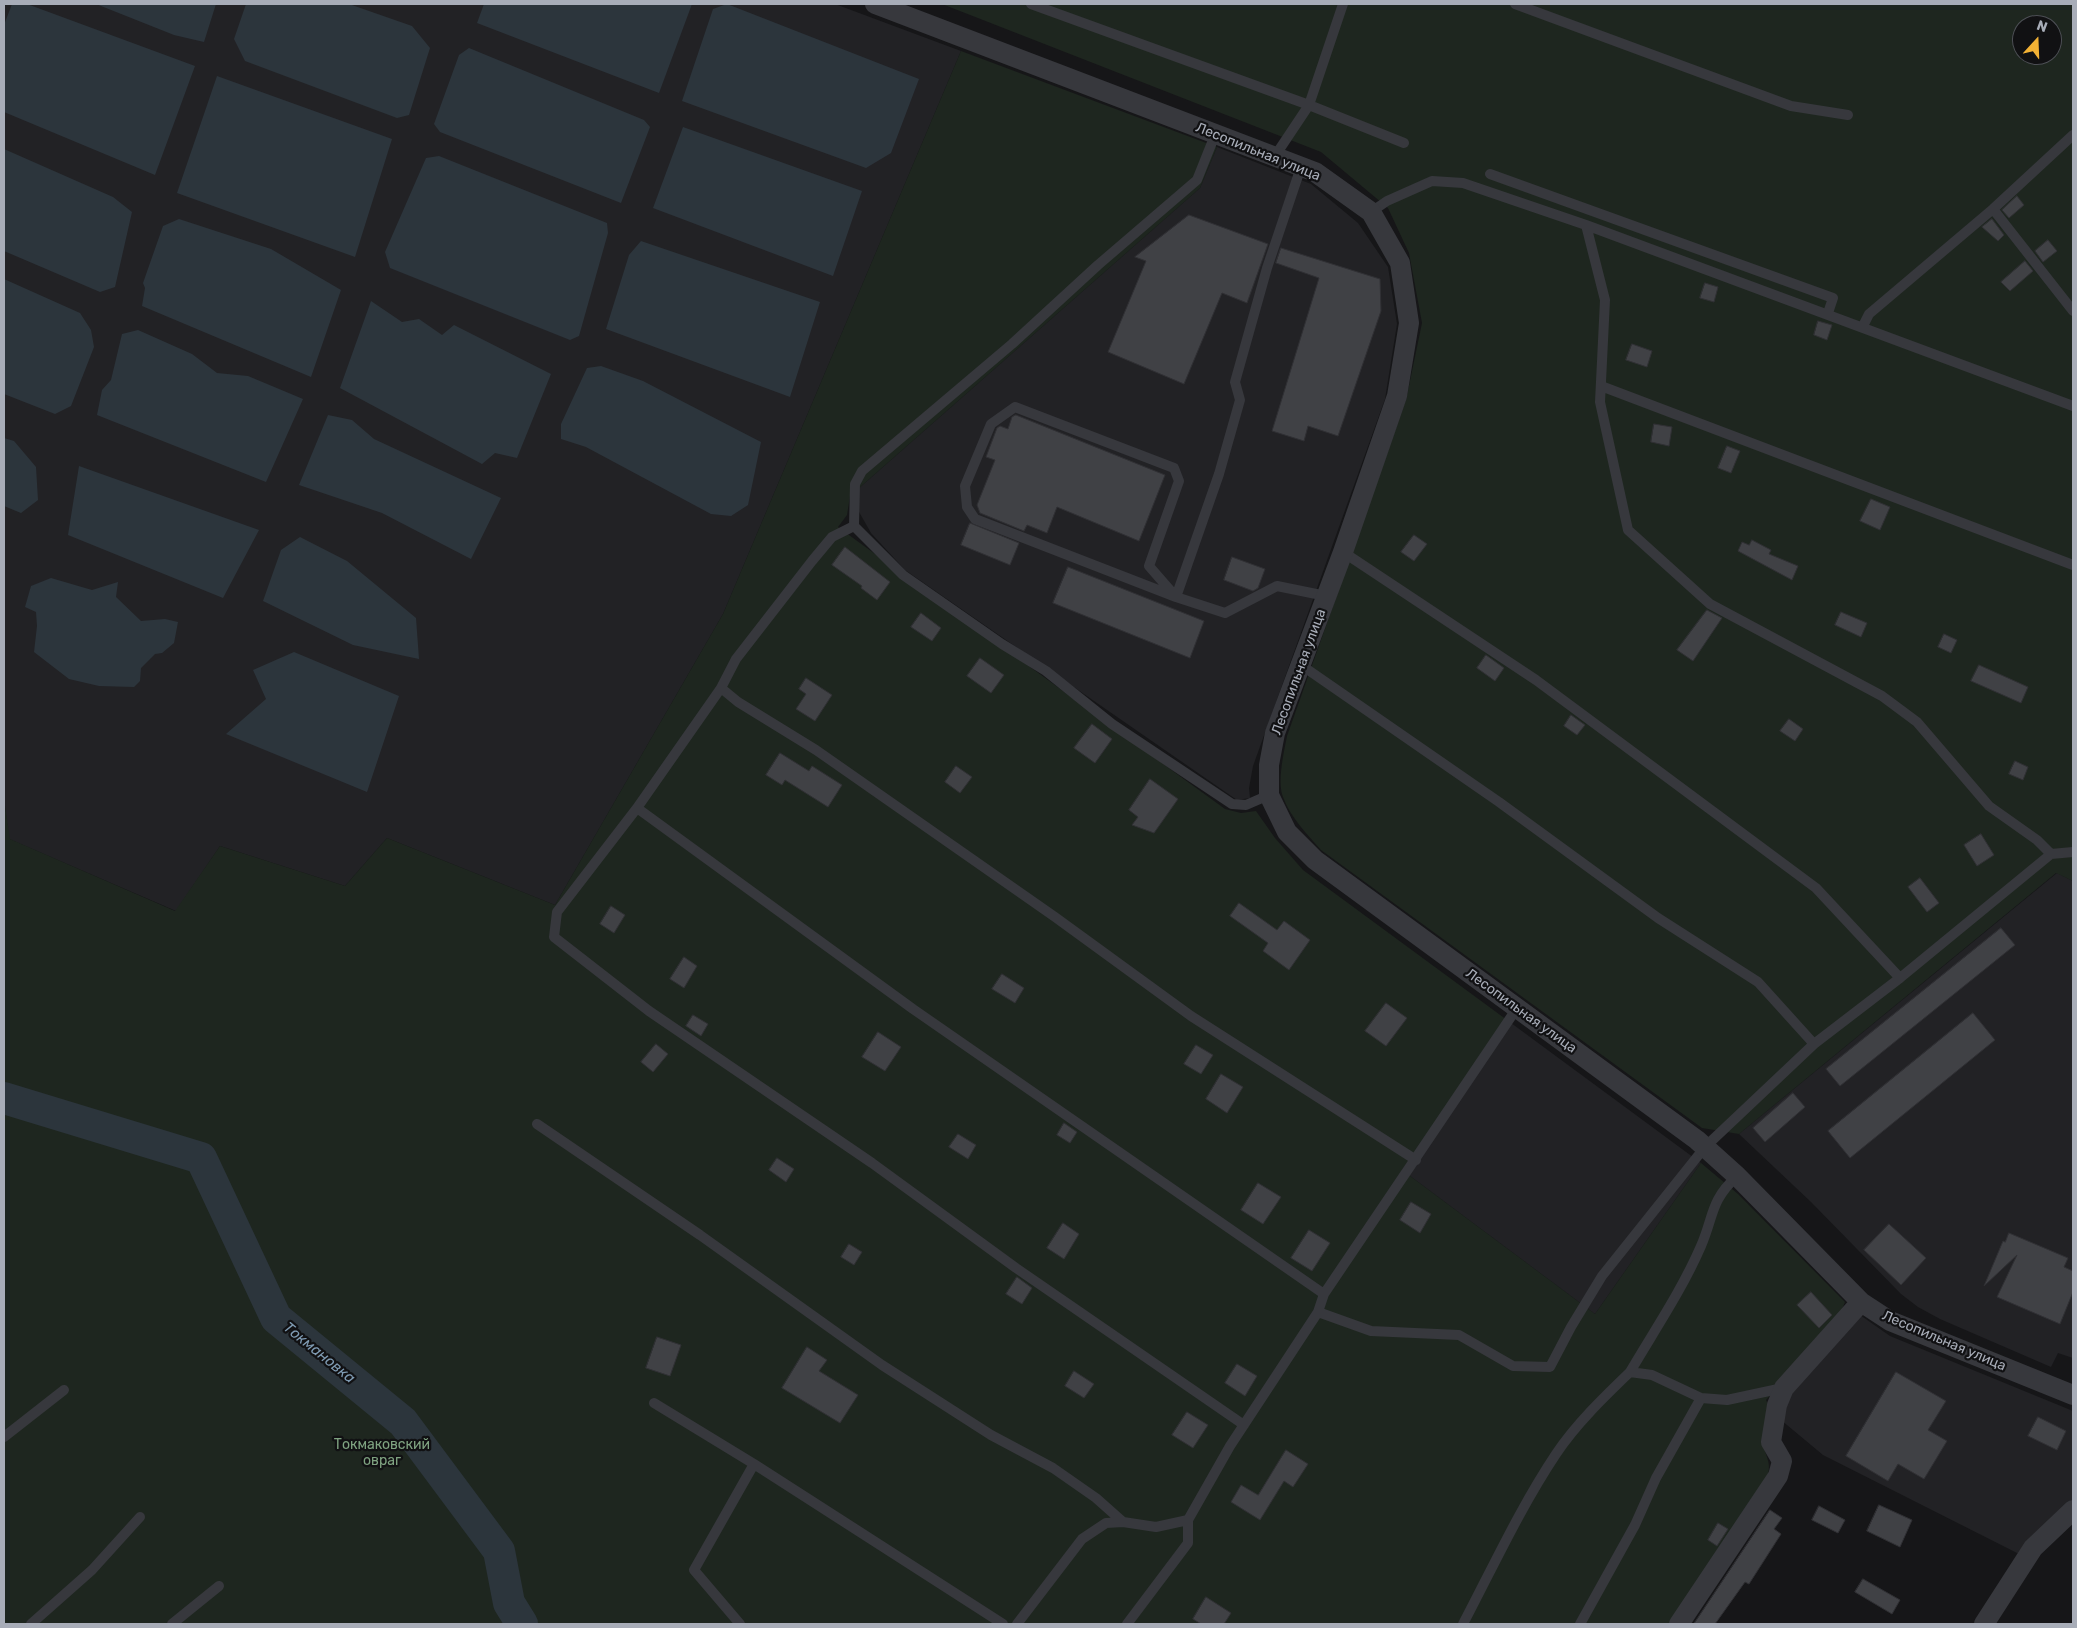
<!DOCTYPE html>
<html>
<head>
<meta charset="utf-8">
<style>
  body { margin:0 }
  #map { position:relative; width:2077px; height:1628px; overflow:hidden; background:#161618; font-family:Rubik,sans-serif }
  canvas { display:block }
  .frame { position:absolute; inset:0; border:5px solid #a8adb8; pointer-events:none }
  .north { position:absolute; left:2012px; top:15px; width:50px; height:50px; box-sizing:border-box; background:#111113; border:1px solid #4d4f55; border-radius:50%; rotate:20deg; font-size:14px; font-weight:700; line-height:20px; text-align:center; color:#a8adb8 }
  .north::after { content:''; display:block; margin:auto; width:18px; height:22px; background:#f2b134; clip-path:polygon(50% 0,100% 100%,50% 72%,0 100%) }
</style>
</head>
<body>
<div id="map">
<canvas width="2077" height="1628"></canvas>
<div class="frame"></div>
<div class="north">N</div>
</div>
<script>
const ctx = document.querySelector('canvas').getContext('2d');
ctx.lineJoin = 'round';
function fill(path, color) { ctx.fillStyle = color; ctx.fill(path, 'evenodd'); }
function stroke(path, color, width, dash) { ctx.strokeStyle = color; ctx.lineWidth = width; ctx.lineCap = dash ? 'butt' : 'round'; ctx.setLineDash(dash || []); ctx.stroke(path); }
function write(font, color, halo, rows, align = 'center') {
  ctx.font = font + ' Rubik,sans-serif'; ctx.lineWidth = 4.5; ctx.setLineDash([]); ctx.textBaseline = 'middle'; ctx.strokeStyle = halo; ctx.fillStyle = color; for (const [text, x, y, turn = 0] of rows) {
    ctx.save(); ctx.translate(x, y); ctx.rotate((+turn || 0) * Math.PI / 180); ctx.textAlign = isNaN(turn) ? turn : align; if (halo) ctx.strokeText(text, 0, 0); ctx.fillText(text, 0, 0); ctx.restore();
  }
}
fill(new Path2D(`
  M 4,4 L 835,4 L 961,51 L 723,614 L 555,905 L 387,838 L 345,886 L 220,846 L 176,911 L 9,839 L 4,799 Z
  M 1217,147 L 1311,184 L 1358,223 L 1388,267 L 1397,324 L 1385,399 L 1253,766 L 1249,788 L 1250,798 L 1237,800 L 905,570 L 871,533 L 850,496 L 1200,188 Z
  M 2057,873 L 2073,881 L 2073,1358 L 2058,1353 L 2051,1367 L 1940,1319 L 1918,1307 L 1901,1294 L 1811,1202 L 1739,1134 Z
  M 1507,1020 L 1701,1163 L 1595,1314 L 1402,1170 Z
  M 1860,1315 L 1890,1336 L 2073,1411 L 2073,1500 L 2019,1554 L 1823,1455 L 1781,1420 L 1792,1391 Z`), '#222225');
fill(new Path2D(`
  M 942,4 L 2073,4 L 2073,881 L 2056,873 L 1739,1134 L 1702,1128 L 1321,850 C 1307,834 1290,817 1283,797 C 1277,781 1284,752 1287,736 L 1406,400 L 1422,323 L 1409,253 L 1388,208 L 1321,152 ZM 2022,25 L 2052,25 L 2052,55 L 2022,55 Z
  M 961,51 L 1217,147 L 1200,188 L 850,496 L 847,515 L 838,527 L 1225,809 L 1241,813 L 1256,811 L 1275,838 L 1303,870 L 1507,1020 L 1402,1170 L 1595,1314 L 1701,1163 L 1738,1194 L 1845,1302 L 1839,1317 L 1766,1400 C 1775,1418 1765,1423 1764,1441 C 1763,1454 1772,1460 1768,1475 L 1670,1624 L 4,1624 L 4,799 L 10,839 L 175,911 L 220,846 L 345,886 L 387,838 L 555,905 L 723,614 Z`), '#1e261f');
fill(new Path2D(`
  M 12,4 L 27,4 L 195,66 L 155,175 L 4,112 L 4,25 Z
  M 96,4 L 216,4 L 204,42 L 174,35 Z
  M 246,4 L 349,4 L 412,26 L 430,48 L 409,115 L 397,118 L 245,61 L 234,39 Z
  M 484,4 L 692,4 L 659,93 L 477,23 Z
  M 727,4 L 919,79 L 891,153 L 866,168 L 682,101 L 713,9 Z
  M 469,48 L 644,120 L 650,127 L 621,203 L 440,132 L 434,124 L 459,55 Z
  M 217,76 L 392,139 L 355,257 L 177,193 Z
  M 683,127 L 862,191 L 833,276 L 653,208 Z
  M 4,149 L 113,197 L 132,212 L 115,287 L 100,292 L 4,251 Z
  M 439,156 L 607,223 L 608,233 L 579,336 L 570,340 L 390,268 L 385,252 L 426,158 Z
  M 179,219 L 271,249 L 341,290 L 311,377 L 142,306 L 145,288 L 143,283 L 163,226 Z
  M 641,241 L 820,302 L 790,397 L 606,329 L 629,255 Z
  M 4,279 L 80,313 L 91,330 L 94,347 L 71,406 L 55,414 L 4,394 Z
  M 371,301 L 402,322 L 419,319 L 442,335 L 454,325 L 551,374 L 517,458 L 495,453 L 482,464 L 340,388 Z
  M 138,330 L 192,354 L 217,373 L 248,376 L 303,399 L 266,482 L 97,415 L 102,390 L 111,380 L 122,334 Z
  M 601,366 L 643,381 L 761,442 L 748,505 L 731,516 L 711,514 L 586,447 L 561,439 L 561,424 L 587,368 Z
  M 328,415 L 352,420 L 374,439 L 501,498 L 471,559 L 382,513 L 299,485 Z
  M 4,438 L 14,441 L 36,467 L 38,500 L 21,513 L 4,506 Z
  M 79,466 L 259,530 L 223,598 L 68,535 Z
  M 300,537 L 347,561 L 416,618 L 419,659 L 353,645 L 263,601 L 281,550 Z
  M 51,578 L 92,590 L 118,582 L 116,597 L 141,621 L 165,619 L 178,622 L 174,643 L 162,653 L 155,654 L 141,668 L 140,681 L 134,687 L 99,686 L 69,679 L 34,652 L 37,626 L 36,612 L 25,607 L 31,586 Z
  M 294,652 L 399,696 L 367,792 L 226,734 L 266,699 L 253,670 Z`), '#2c353c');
stroke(new Path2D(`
  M 4,1098 L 201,1158 L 276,1318 L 403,1422 L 499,1551 L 509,1603 L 522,1624`), '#2c353c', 32);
const building = new Path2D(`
  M 2017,196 L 2024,205 L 2009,218 L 2002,210 Z
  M 1189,215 L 1268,244 L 1247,303 L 1222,293 L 1184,384 L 1108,352 L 1146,261 L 1135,257 Z
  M 1992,219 L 2004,235 L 1998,241 L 1982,227 Z
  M 2048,240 L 2057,251 L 2043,262 L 2035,251 Z
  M 1281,248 L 1380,279 L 1381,311 L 1338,436 L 1308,426 L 1304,441 L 1272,431 L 1319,278 L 1276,263 Z
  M 2025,261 L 2033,271 L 2010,291 L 2001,282 Z
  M 1705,283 L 1718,287 L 1714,302 L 1700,298 Z
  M 1818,321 L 1832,325 L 1827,340 L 1814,335 Z
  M 1632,344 L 1652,351 L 1647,367 L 1626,360 Z
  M 1016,415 L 1165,475 L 1139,541 L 1057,507 L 1047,533 L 1027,525 L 1024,531 L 980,513 L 977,505 L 995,460 L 986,457 L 997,428 L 1000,426 L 1008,429 L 1012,417 Z
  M 1654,424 L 1672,427 L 1669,446 L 1651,442 Z
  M 1727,446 L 1740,451 L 1731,473 L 1718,468 Z
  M 1871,499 L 1890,507 L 1880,530 L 1860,521 Z
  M 970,523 L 1019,543 L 1010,565 L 961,545 Z
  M 1414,535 L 1427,544 L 1414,561 L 1401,552 Z
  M 1752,540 L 1771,550 L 1769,554 L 1798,566 L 1792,580 L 1738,551 L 1742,542 L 1749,545 Z
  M 845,547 L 890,582 L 877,600 L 861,588 L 862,586 L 832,565 Z
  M 1232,557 L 1265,569 L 1258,588 L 1253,591 L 1224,580 Z
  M 1068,567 L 1204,621 L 1190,658 L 1053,603 Z
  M 1707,610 L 1722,618 L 1693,661 L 1677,650 Z
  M 1841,612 L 1867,623 L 1861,637 L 1835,625 Z
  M 921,613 L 941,628 L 932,641 L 911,627 Z
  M 1944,634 L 1957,640 L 1951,653 L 1938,647 Z
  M 1486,655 L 1504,668 L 1495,681 L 1477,668 Z
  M 980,658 L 1004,675 L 991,693 L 967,676 Z
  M 1979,665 L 2028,687 L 2021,703 L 1971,681 Z
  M 806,678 L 832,695 L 815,721 L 796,709 L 806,694 L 799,689 Z
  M 1571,715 L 1585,725 L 1577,735 L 1564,726 Z
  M 1789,719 L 1803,729 L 1795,741 L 1780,731 Z
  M 1092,724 L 1112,739 L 1095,763 L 1074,748 Z
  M 780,753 L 809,771 L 812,766 L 842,785 L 828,807 L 785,780 L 782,785 L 766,775 Z
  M 2015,761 L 2028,767 L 2023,780 L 2009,774 Z
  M 956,766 L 972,777 L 960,793 L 945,782 Z
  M 1150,779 L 1178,799 L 1154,833 L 1132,825 L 1138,817 L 1129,810 Z
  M 1981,834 L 1994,855 L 1977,866 L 1964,845 Z
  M 1920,878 L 1939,903 L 1927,912 L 1908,887 Z
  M 1239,903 L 1277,930 L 1284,921 L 1310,940 L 1289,970 L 1263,951 L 1268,943 L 1230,916 Z
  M 611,906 L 625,915 L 614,933 L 600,924 Z
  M 2001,928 L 2015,945 L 1840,1086 L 1826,1069 Z
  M 684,957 L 697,966 L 684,988 L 670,979 Z
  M 1002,974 L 1024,988 L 1015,1003 L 992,989 Z
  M 1386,1003 L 1407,1018 L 1386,1046 L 1365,1031 Z
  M 1973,1013 L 1995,1040 L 1850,1158 L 1828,1131 Z
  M 693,1015 L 708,1024 L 701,1036 L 686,1026 Z
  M 878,1032 L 901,1047 L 885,1071 L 862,1057 Z
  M 656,1044 L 668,1054 L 653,1072 L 641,1062 Z
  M 1196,1045 L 1213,1055 L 1201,1074 L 1184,1064 Z
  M 1221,1074 L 1243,1087 L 1227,1113 L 1206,1099 Z
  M 1793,1093 L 1805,1107 L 1765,1142 L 1753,1128 Z
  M 1064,1123 L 1077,1132 L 1070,1143 L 1057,1135 Z
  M 958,1134 L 976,1145 L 968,1159 L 949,1147 Z
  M 777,1158 L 794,1169 L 786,1182 L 769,1170 Z
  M 1258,1183 L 1281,1197 L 1263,1224 L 1241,1210 Z
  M 1411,1202 L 1431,1214 L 1420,1233 L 1400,1220 Z
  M 1063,1223 L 1079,1234 L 1064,1259 L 1047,1248 Z
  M 1889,1224 L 1926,1258 L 1901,1285 L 1864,1250 Z
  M 1309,1230 L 1330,1243 L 1312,1271 L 1291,1258 Z
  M 2009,1233 L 2068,1258 L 2064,1267 L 2073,1271 L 2073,1292 L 2060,1324 L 1997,1297 L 2017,1255 L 1984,1286 L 2003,1241 L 2005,1242 Z
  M 849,1244 L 862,1252 L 854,1265 L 841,1257 Z
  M 1017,1277 L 1032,1288 L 1022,1304 L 1006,1294 Z
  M 1811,1292 L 1832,1315 L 1819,1328 L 1797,1305 Z
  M 657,1337 L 681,1345 L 670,1376 L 646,1368 Z
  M 807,1347 L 827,1360 L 819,1371 L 858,1395 L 840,1423 L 782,1388 Z
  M 1237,1364 L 1257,1376 L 1245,1396 L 1225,1383 Z
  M 1074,1371 L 1094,1384 L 1084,1398 L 1065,1386 Z
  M 1896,1372 L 1946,1401 L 1928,1430 L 1947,1441 L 1924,1479 L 1898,1464 L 1888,1481 L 1846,1456 Z
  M 1187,1412 L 1208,1425 L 1193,1448 L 1172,1435 Z
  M 2038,1417 L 2066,1431 L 2057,1450 L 2028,1436 Z
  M 1286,1450 L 1308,1464 L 1293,1487 L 1284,1481 L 1260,1520 L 1231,1502 L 1241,1485 L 1258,1495 Z
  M 1879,1505 L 1912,1520 L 1900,1547 L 1867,1531 Z
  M 1819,1506 L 1845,1520 L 1838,1533 L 1812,1520 Z
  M 1770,1510 L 1782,1518 L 1774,1529 L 1781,1534 L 1749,1584 L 1745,1582 L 1715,1624 L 1694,1624 Z
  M 1718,1523 L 1728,1529 L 1717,1546 L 1708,1540 Z
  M 1863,1579 L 1900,1600 L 1892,1614 L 1855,1592 Z
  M 1206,1597 L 1231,1613 L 1224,1624 L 1201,1624 L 1193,1619 Z`);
fill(building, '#404145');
stroke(building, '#303034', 1);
stroke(new Path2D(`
  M 1031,4 L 1309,105 L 1404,143
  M 1515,4 L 1791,106 L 1848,115
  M 1215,135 L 1197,180 L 1098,265 L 1012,344 L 862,471 L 855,484 L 854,526 L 903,575 L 1002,644 L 1046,671 L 1112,724 L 1232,804 L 1246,805 L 1269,795
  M 1275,156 L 1309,105 L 1343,4
  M 1301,167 L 1267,268 L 1235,382 L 1240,400 L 1219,474 L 1176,597 L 975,519 L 967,507 L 965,486 L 991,424 L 1015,407 L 1174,468 L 1179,481 L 1149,566 L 1176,597 L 1225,613 L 1277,586 L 1326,596
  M 1490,174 L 1833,298 L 1828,313
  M 1993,209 L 2073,311
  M 1371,212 L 1387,201 L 1432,181 L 1463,183 L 1586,225 L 2073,406
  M 1586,225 L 1605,300 L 1600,402 L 1628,530 L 1710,604 L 1882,696 L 1917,722 L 1989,806 L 2037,840 L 2051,854
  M 1863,326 L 1869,314 L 1993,209 L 2073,135
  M 1601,386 L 2073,565
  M 1343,552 L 1536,680 L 1816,888 L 1900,978
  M 1301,665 L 1499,802 L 1658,918 L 1758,982 L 1814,1044
  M 721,688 L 736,659 L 812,561 L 832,537 L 854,526
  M 637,808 L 721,688 L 738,702 L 816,750 L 1055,917 L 1191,1016 L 1416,1160
  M 537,1124 L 700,1235 L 882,1365 L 991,1435 L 1053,1468 L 1096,1498 L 1123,1522
  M 1318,1312 L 1371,1331 L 1459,1335 L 1513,1366 L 1550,1367 L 1571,1327 L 1602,1276 L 1705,1147 L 1814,1044 L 1900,978 L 2051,854 L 2073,852
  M 1630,1372 C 1654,1331 1682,1290 1701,1246 C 1714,1216 1710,1201 1737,1176
  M 654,1403 L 754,1464 L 1003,1624
  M 1244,1425 L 1016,1268 L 872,1163 L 649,1011 L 554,937 L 557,912 L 637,808 L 913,1009 L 1324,1294
  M 4,1437 L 64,1390
  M 31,1624 L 92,1570 L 140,1517
  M 172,1624 L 219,1586
  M 740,1624 L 694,1570 L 754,1464
  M 1017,1624 L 1082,1539 L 1106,1523 L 1123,1522 L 1156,1527 L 1188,1520 L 1230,1446 L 1318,1312 L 1324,1294 L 1517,1008
  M 1127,1624 L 1188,1543 L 1188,1520
  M 1463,1624 C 1493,1567 1520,1508 1556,1454 C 1576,1424 1604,1397 1630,1372 L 1652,1375 L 1701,1398 L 1727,1400 L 1783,1388
  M 1580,1624 L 1635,1525 L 1656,1478 L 1701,1398`), '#37383d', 10);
stroke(new Path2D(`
  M 875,4 L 1315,172 L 1371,212 L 1400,263 L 1409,323 L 1397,396 L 1343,552 L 1275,733 L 1269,765 L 1269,795 L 1287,832 L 1315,860 L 1697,1140 L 1737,1176 L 1861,1302 L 1890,1321 L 2073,1395
  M 1679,1624 L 1778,1476 L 1782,1461 L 1771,1442 L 1777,1405 L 1784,1388 L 1861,1302
  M 1984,1624 L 2033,1548 L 2073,1510`), '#37383d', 20);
write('14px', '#a8adb8', '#111113', [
  ["Лесопильная улица",1258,152,22],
  ["Лесопильная улица",1299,672,-70],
  ["Лесопильная улица",1521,1011,36],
  ["Лесопильная улица",1944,1341,23]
]);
write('14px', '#7fa381', '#111113', [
  ["Токмаковский",382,1445],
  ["овраг",382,1461]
]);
write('italic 15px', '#7f9bb3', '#111113', [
  ["Токмановка",319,1353,39]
]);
</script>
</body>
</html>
